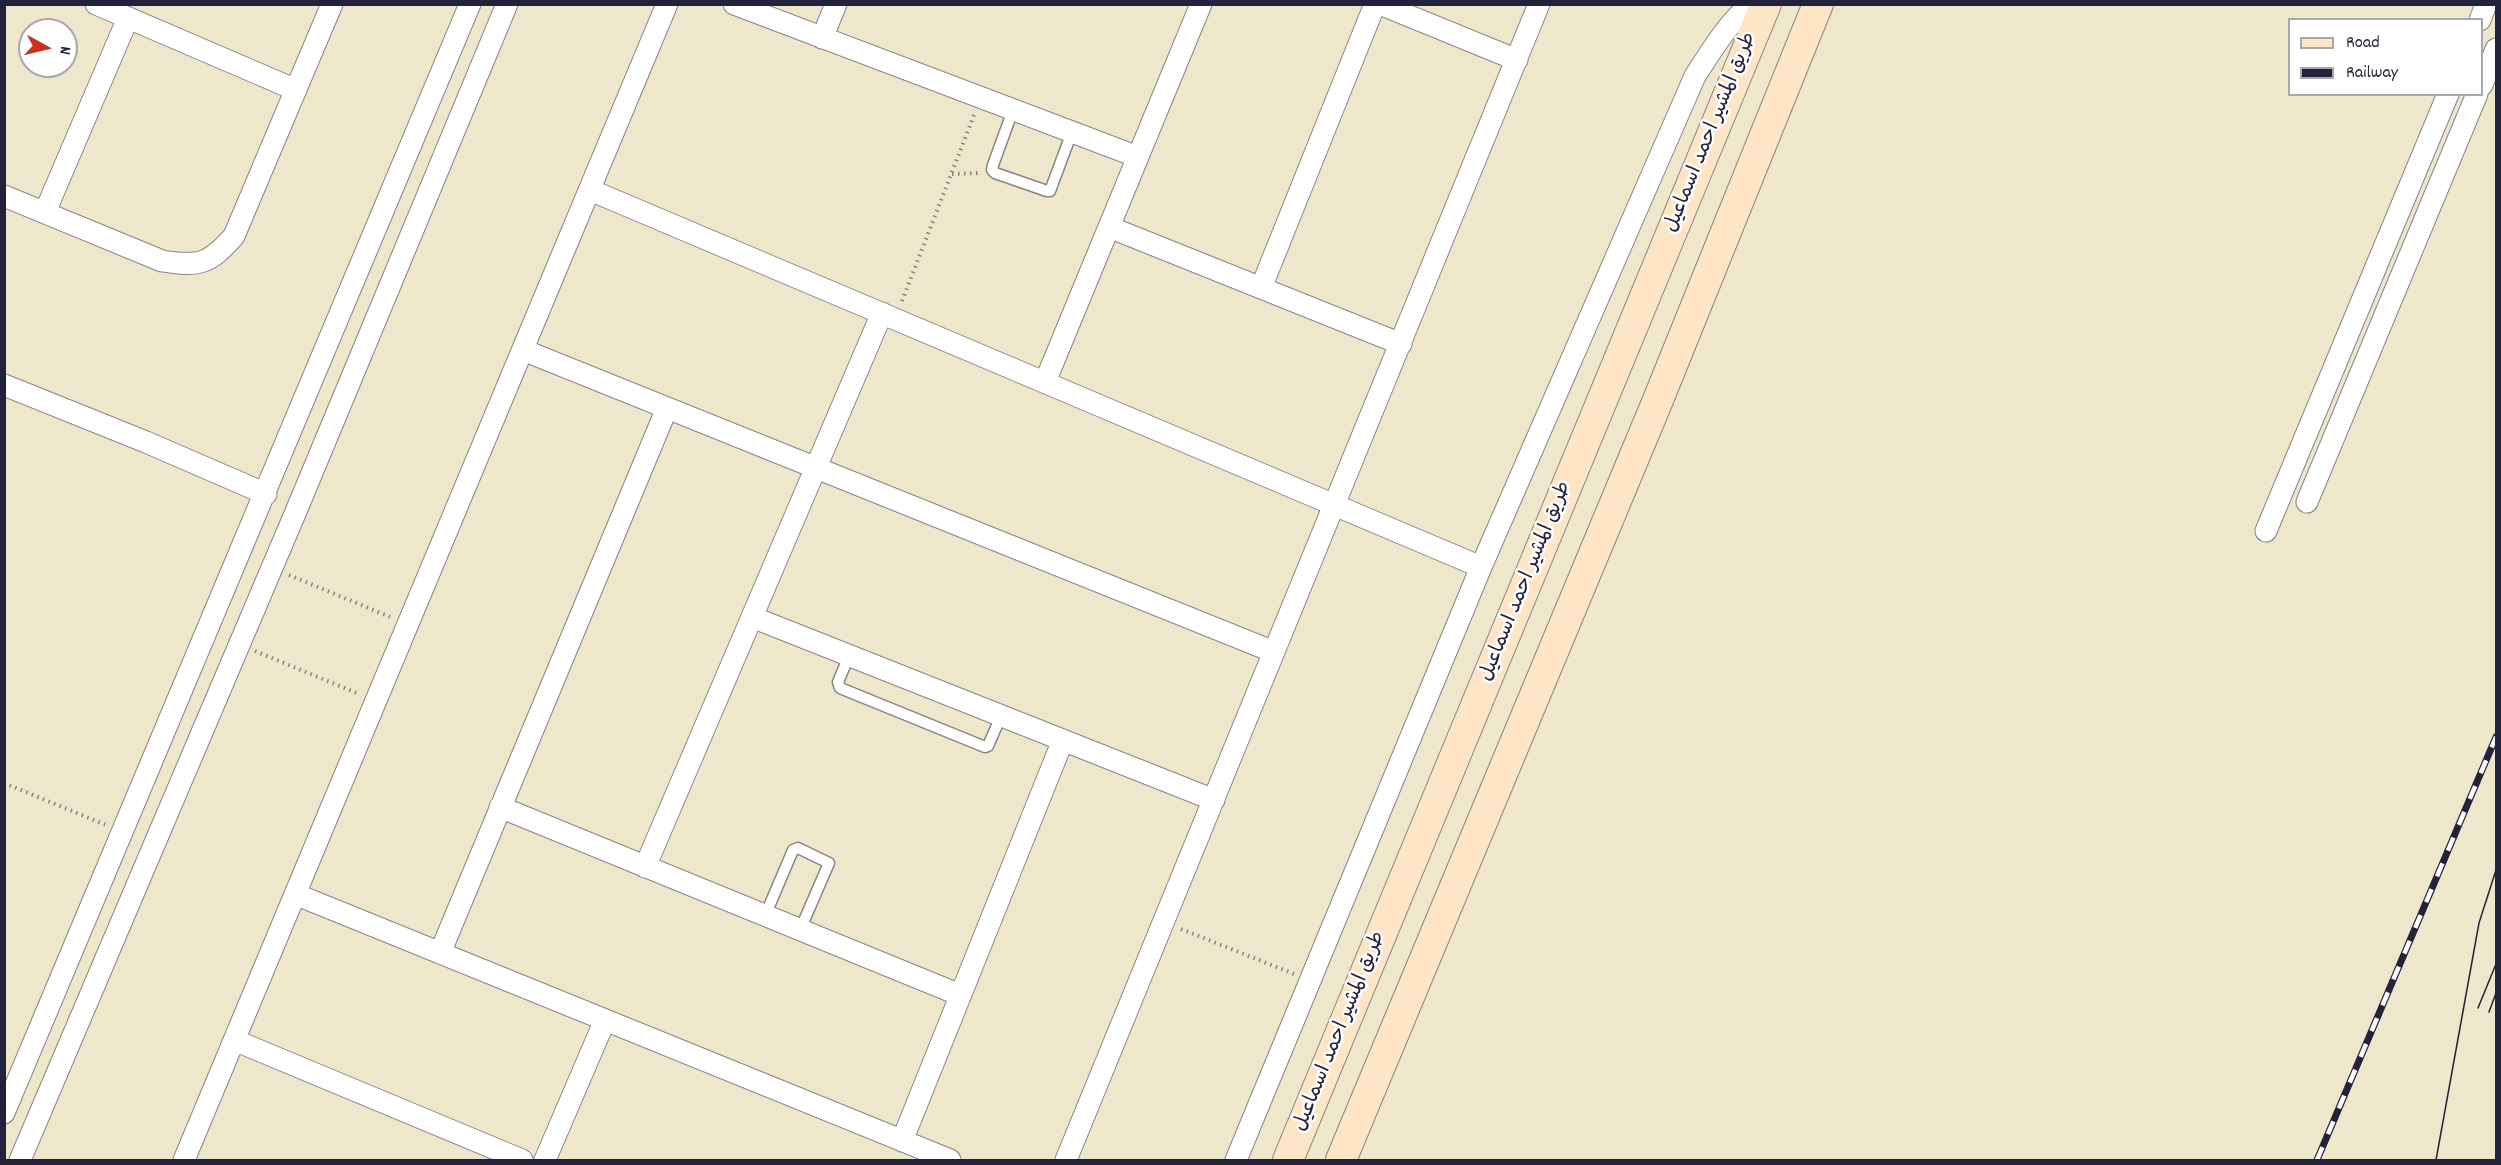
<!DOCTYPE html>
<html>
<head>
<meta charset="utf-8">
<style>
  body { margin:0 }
  #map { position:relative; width:2501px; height:1165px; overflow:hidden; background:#efe7cc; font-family:Dekko,sans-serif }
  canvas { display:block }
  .frame { position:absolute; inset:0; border:6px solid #22223b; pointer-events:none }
  .legend { position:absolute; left:2288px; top:18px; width:195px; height:78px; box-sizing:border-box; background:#fff; border:2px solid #a7a7b1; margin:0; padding:8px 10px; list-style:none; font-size:18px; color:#22223b }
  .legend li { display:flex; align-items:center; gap:12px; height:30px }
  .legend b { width:30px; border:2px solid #a7a7b1 }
  .north { position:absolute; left:18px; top:18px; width:60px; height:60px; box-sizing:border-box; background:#fff; border:2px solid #a7a7b1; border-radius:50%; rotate:98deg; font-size:16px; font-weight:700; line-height:24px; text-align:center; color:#22223b }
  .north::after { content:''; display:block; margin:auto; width:21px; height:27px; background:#c8321e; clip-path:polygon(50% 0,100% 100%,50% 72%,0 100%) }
</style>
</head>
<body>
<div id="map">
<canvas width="2501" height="1165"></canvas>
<div class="frame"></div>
<ul class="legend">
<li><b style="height:8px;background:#fee5c5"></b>Road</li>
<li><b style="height:8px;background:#22223b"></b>Railway</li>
</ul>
<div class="north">N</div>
</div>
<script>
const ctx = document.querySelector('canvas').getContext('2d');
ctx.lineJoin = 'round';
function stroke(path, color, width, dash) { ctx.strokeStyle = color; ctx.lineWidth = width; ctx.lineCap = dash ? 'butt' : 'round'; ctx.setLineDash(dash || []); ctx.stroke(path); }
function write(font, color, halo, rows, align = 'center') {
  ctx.font = font + ' Dekko,"Playpen Sans Arabic",sans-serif'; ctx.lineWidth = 5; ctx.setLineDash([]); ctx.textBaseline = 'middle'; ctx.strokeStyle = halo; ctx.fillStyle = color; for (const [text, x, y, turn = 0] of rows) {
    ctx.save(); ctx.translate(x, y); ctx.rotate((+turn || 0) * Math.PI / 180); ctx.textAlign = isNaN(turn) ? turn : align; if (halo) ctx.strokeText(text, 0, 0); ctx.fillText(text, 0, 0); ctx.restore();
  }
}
const lane = new Path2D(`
  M 1013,110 L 993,165 L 992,170 L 995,173 L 1047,191 L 1050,191 L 1072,132
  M 849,656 L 838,682 L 840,688 L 985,747 L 988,746 L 1001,716
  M 765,916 L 793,850 L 798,848 L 829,863 L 800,930`);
const street = new Path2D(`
  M 96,4 L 296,90
  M 734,4 L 1138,157
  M 1380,4 L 1517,60
  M 2480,20 L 2486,4
  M 822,38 L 836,4
  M 2482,85 L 2496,49
  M 590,190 L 1481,567
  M 4,196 L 162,261 C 200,267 209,264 234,236 L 332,4
  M 45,212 L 128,18
  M 1109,227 L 1401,344
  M 1261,288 L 1375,4
  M 523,350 L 1274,652
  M 1045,382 L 1201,4
  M 4,385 L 146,442 L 266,494
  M 2307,502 L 2477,94
  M 2266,531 L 2448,94
  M 752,617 L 1214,800
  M 500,807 L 960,995
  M 645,867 L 882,313
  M 295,894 L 950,1160
  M 440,953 L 667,408
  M 234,1040 L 522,1160
  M 4,1113 L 470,4
  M 902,1141 L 1063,740
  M 20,1160 L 297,509 L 507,4
  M 184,1160 L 667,4
  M 545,1160 L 605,1020
  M 1066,1160 L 1539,4
  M 1236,1160 L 1481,567 L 1695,76 C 1712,50 1727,24 1751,4`);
const secondary = new Path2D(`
  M 1288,1160 L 1766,4
  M 1341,1160 L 1658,400 L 1818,4`);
stroke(lane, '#888484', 13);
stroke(street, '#888484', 23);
stroke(secondary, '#888484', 32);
stroke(new Path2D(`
  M 952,174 L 980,173
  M 902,301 L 974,115
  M 289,575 L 390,617
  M 255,651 L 359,694
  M 4,783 L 106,825
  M 1181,929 L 1294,974`), '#888484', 4, [1.5, 4.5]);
stroke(lane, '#fff', 10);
stroke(street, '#fff', 21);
stroke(secondary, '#fee5c5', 30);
stroke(new Path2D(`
  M 2478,1008 L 2496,964
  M 2489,1012 L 2496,993
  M 2436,1160 L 2479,923 L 2496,870`), '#22223b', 1.5);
const rail = new Path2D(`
  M 2317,1160 L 2496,737`);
stroke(rail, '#22223b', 7);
stroke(rail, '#fff', 4.5, [14]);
write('20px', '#22223b', '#fff', [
  ["طريق المشير احمد اسماعيل",1712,133,-68],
  ["طريق المشير احمد اسماعيل",1527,582,-68],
  ["طريق المشير احمد اسماعيل",1341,1032,-68]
]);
</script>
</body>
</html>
